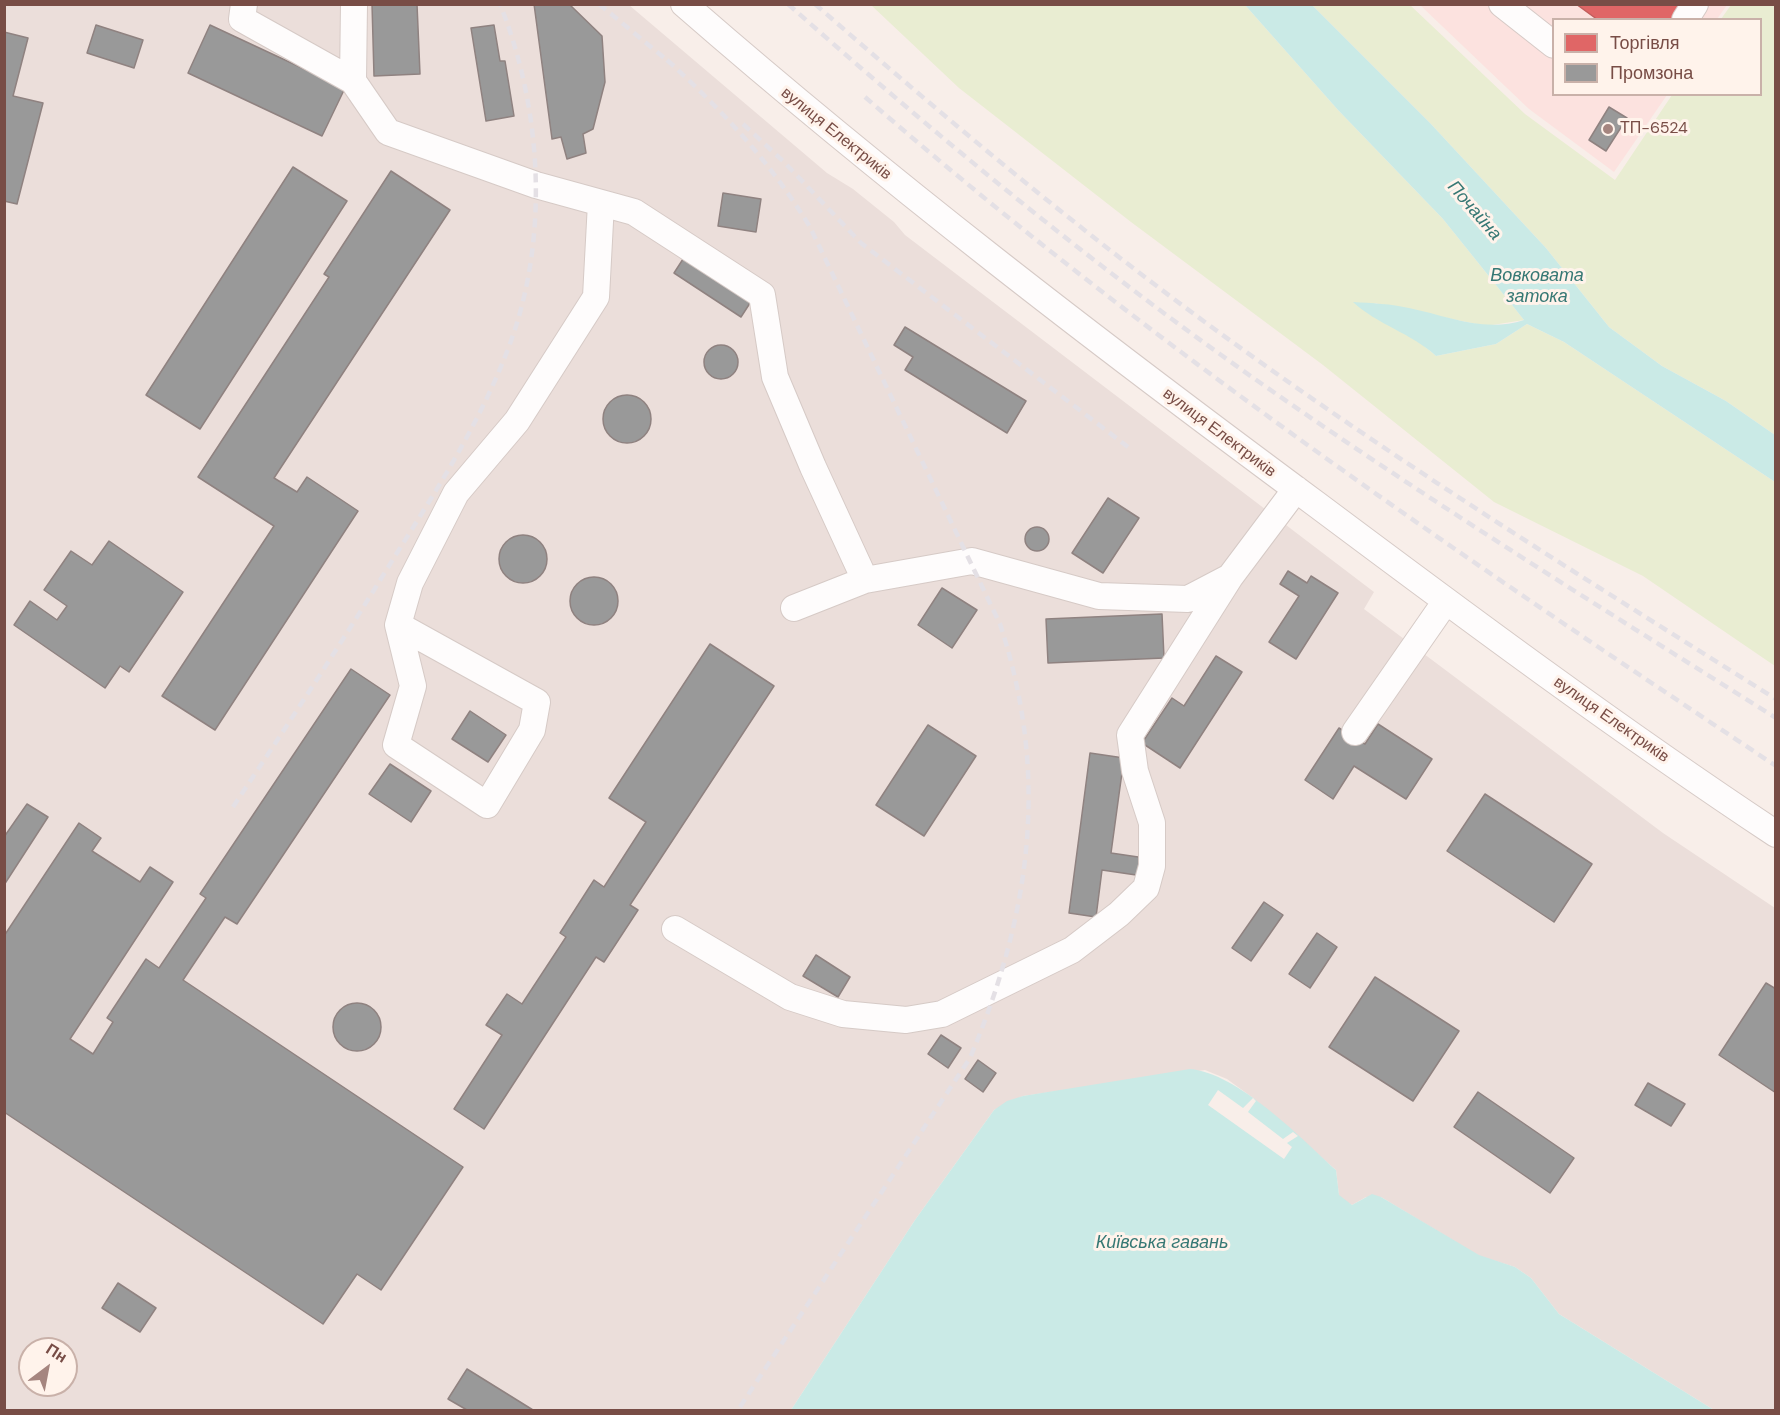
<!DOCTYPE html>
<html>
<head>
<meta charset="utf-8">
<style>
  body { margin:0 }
  #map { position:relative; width:1780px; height:1415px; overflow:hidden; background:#f8eee9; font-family:"DM Sans",sans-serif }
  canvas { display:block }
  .frame { position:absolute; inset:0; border:6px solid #784d46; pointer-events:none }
  .legend { position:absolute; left:1552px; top:18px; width:210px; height:78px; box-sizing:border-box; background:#fff3eb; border:2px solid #c9b1a9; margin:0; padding:8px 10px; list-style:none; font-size:18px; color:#784d46 }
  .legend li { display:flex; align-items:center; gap:12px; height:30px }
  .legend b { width:30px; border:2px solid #c9b1a9 }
  .north { position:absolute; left:18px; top:1337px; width:60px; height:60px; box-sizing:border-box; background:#fff3eb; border:2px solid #c9b1a9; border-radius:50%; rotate:32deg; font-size:16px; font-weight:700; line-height:24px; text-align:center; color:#784d46 }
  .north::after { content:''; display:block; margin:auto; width:21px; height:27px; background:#a5857f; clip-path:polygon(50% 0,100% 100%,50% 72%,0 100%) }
</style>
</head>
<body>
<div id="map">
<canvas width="1780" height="1415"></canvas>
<div class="frame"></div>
<ul class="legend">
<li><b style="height:16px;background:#e06666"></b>Торгівля</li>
<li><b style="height:16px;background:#999"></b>Промзона</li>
</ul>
<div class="north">Пн</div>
</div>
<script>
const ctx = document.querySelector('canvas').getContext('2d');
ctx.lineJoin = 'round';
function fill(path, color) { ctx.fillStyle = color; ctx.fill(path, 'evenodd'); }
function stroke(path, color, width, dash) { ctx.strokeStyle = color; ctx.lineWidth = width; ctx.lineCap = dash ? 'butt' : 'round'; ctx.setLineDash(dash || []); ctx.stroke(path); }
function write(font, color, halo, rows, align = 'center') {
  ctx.font = font + ' "DM Sans",sans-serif'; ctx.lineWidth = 6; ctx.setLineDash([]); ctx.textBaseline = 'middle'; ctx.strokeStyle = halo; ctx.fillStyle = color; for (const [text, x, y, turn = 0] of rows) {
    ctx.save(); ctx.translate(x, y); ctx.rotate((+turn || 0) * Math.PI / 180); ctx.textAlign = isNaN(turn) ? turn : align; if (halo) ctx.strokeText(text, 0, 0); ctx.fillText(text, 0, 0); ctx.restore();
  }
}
fill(new Path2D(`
  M 1420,5 L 1727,5 L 1717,19 L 1554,20 L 1554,94 L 1667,95 L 1614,172 L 1529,109 Z`), '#fce2df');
fill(new Path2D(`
  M 5,5 L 629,5 L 827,173 L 853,189 L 894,222 L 905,235 L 1374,592 L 1364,609 L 1663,833 L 1775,908 L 1775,1410 L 1714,1410 L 1559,1314 L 1531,1278 L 1515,1267 L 1479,1256 L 1381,1197 L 1366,1197 L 1352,1205 L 1344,1201 L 1339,1196 L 1336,1170 L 1253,1098 L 1227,1079 L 1205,1070 L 1023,1096 L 994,1110 L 915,1220 L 791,1410 L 5,1410 ZM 30,1349 L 66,1349 L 66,1385 L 30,1385 Z`), '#ebdeda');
fill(new Path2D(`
  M 871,5 L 1245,5 L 1338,110 L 1443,219 L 1524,320 L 1486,326 L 1374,303 L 1436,356 L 1496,344 L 1527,324 L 1564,342 L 1775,482 L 1775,666 L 1643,576 L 1494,502 L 1323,365 L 1131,222 L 959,88 Z
  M 1312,5 L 1410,5 L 1525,114 L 1615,180 L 1672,95 L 1760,94 L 1760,20 L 1721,19 L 1731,5 L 1775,5 L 1775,435 L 1726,401 L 1662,366 L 1609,327 L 1546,248 L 1431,124 Z`), '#e9edd2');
fill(new Path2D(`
  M 1245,5 L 1312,5 L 1431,124 L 1546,248 L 1609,327 L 1662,366 L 1726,401 L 1775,435 L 1775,482 L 1564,342 L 1527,324 L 1496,344 L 1436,356 C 1411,333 1378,325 1353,302 C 1372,303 1391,304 1409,308 C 1448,316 1484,333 1524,320 L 1443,219 L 1338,110 Z
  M 1190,1069 C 1238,1073 1301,1138 1336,1170 L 1339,1195 L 1352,1205 L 1372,1194 L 1381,1197 L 1479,1255 L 1515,1267 L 1531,1278 L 1559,1314 L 1714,1410 L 791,1410 L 915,1220 L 994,1110 L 1007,1101 L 1023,1096 Z`), '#caeae6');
fill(new Path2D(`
  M 1218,1090 L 1243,1108 L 1253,1098 L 1256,1101 L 1248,1112 L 1283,1139 L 1293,1132 L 1298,1136 L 1287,1143 L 1292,1147 L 1284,1159 L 1208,1105 Z`), '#f8eee9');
const shops = new Path2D(`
  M 1576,4 L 1684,4 L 1674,20 L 1598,20 Z`);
fill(shops, '#e06666');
stroke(shops, '#c15e5c', 1.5);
const industry = new Path2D(`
  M 372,4 L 417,4 L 420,74 L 374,76 Z
  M 534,4 L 569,4 L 602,36 L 605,82 L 593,129 L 583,134 L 586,153 L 567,159 L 561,137 L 552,139 Z
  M 96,25 L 143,40 L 134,68 L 87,53 Z
  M 210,25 L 345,88 L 322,136 L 188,73 Z
  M 494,25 L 500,61 L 505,61 L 514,116 L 486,121 L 471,28 Z
  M 4,32 L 28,38 L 13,96 L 43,103 L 17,204 L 4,201 Z
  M 1609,107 L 1627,118 L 1606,151 L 1589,140 Z
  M 293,167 L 347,201 L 200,429 L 146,395 Z
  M 391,171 L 450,210 L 274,478 L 297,492 L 307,477 L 358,511 L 215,730 L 162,696 L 274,526 L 198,477 L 329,277 L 324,274 Z
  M 723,193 L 761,199 L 756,232 L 718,226 Z
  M 685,256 L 752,300 L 741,317 L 674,273 Z
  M 905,327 L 1026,401 L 1007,433 L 905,370 L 913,357 L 894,345 Z
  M704 362a17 17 0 1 1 34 0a17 17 0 1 1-34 0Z
  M603 419a24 24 0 1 1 48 0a24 24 0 1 1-48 0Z
  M 1108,498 L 1139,518 L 1103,573 L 1072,553 Z
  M1025 539a12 12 0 1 1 24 0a12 12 0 1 1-24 0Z
  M499 559a24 24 0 1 1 48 0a24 24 0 1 1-48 0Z
  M 109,541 L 183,592 L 129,672 L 120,666 L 105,688 L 14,625 L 30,601 L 57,620 L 67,606 L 44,590 L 71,551 L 92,565 Z
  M 1288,571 L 1307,583 L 1311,576 L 1338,593 L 1296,659 L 1269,642 L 1299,596 L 1280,584 Z
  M570 601a24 24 0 1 1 48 0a24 24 0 1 1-48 0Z
  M 942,588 L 977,610 L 952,648 L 918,625 Z
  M 1162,614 L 1164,658 L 1048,663 L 1046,619 Z
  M 710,644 L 774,686 L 630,905 L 638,910 L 604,962 L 596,957 L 484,1129 L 454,1109 L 502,1035 L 486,1025 L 507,994 L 522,1004 L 566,937 L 560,933 L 594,880 L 604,887 L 646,822 L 609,798 Z
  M 1216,656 L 1242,672 L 1180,768 L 1142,743 L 1172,698 L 1184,706 Z
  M 351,669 L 390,695 L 237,924 L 225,917 L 183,980 L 463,1167 L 381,1290 L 357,1274 L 323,1324 L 4,1112 L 4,936 L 79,823 L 101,838 L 92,851 L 140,882 L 150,867 L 173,882 L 70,1039 L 93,1054 L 113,1022 L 107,1018 L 146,959 L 159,968 L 206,898 L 200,894 Z
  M 470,711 L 506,735 L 488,762 L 452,739 Z
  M 1378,724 L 1432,759 L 1406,799 L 1354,766 L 1333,799 L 1305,780 L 1339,728 L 1365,744 Z
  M 928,725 L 976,756 L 924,836 L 876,805 Z
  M 1090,753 L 1124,758 L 1111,853 L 1145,858 L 1143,876 L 1102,870 L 1096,917 L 1069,913 Z
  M 390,764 L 431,791 L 411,822 L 369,794 Z
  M 1485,794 L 1592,864 L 1554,922 L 1447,851 Z
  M 27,804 L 48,817 L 4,885 L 4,837 Z
  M 1264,902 L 1283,915 L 1251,961 L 1232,948 Z
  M 1317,933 L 1337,947 L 1310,988 L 1289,974 Z
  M 816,955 L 850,977 L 838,997 L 803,976 Z
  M 1375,977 L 1459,1031 L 1413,1101 L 1329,1047 Z
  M 1766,983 L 1776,989 L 1776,1093 L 1719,1055 Z
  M333 1027a24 24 0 1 1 48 0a24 24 0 1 1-48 0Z
  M 941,1035 L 961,1048 L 948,1068 L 928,1054 Z
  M 978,1060 L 996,1073 L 983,1092 L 965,1079 Z
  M 1648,1083 L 1685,1104 L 1671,1126 L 1635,1105 Z
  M 1478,1092 L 1574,1158 L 1550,1193 L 1454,1127 Z
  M 118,1283 L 156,1308 L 140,1332 L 102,1308 Z
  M 467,1369 L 533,1410 L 467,1410 L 448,1399 Z`);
fill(industry, '#999');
stroke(industry, '#8f8280', 1.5);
const minor = new Path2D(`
  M 244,4 L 242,19 L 353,81 L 388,132 L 536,185 L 634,212 L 762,295 L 775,377 L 813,467 L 865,580
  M 684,4 C 887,181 1100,344 1316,504 C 1467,617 1619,730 1776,834
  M 1502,4 L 1554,45
  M 1685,20 L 1695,4
  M 353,81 L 354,4
  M 794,608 L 865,580 L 972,561 L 1099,596 L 1188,599 L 1230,577 L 1296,489
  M 398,625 L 413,686 L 396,745 L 487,805 L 532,730 L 537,702 L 398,625 L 410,583 L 456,493 L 517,421 L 596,297 L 601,203
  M 1355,732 L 1446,601
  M 675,929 L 790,997 L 843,1014 L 906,1020 L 942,1014 L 1072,950 L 1119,914 L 1146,888 L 1152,866 L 1152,823 L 1135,771 L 1130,735 L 1230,577`);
stroke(minor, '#d6cac6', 28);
stroke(minor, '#fefcfc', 26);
stroke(new Path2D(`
  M 599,4 L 674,66
  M 788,4 C 939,138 1096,268 1262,384 C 1429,501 1603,609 1776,718
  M 815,4 C 944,117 1075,227 1213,328 C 1395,461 1585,579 1776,699
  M 667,60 C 723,111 771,163 810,227 L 1000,624 C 1050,776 1031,913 970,1058 L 738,1410
  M 865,97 C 1150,346 1462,557 1776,766
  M 743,124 L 783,161 L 861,243 L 1128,447
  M 233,807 C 288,724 343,641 395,556 C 438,488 483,418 511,341 C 549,235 542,109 500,4`), '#e4e0e5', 4.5, [9, 6]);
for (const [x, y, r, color] of [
  [1608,129,6,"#a5857f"]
]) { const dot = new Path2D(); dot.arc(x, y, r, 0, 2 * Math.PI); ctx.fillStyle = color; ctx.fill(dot); stroke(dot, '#fff3eb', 2); }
write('16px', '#784d46', '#fff3eb', [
  ["ТП-6524",1620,129]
], 'left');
write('16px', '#784d46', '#fff3eb', [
  ["вулиця Електриків",836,134,39],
  ["вулиця Електриків",1219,433,37],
  ["вулиця Електриків",1611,720,35]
]);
write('italic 18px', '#367874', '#fff3eb', [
  ["Почайна",1474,211,49],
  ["Вовковата",1537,276],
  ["затока",1537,297],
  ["Київська гавань",1162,1243]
]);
</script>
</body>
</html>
